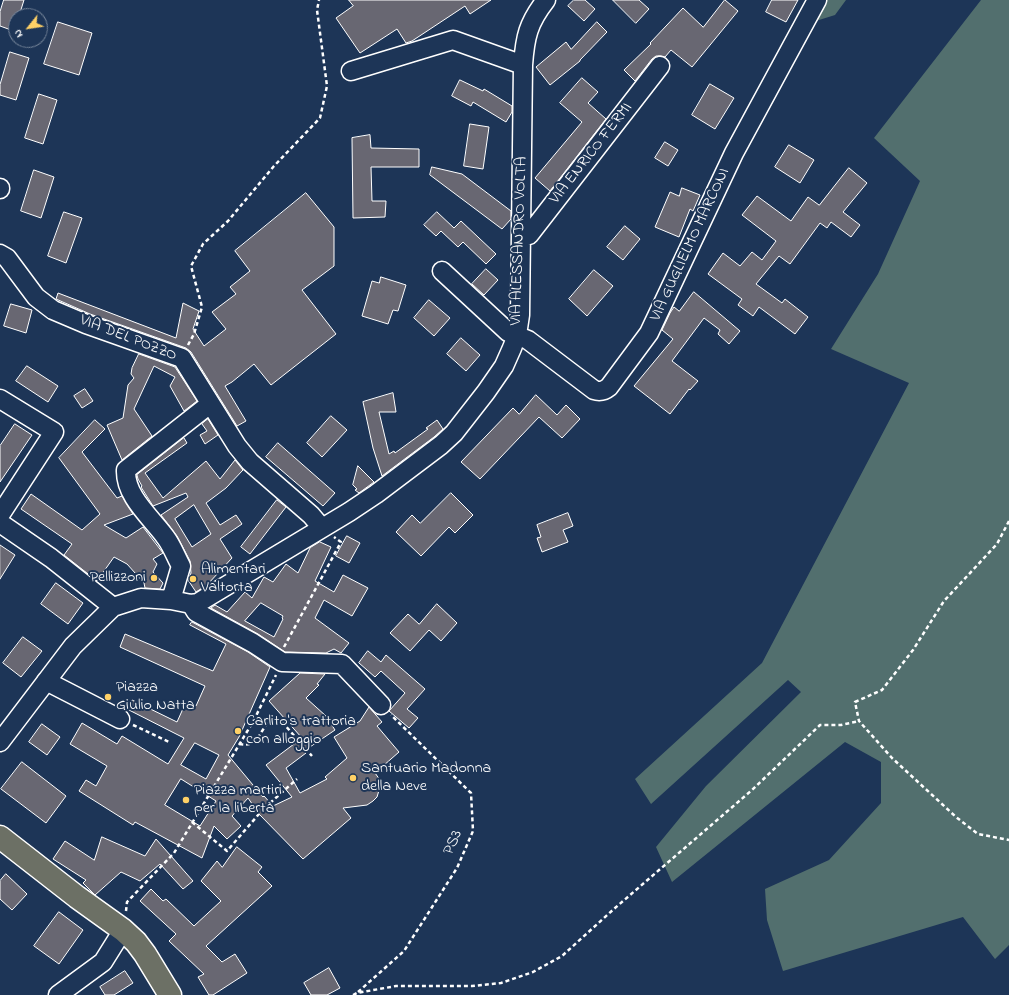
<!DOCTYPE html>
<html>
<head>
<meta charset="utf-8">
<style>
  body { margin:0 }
  #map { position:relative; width:1009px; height:995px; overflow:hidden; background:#1d3557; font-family:"Indie Flower",sans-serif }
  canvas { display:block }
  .north { position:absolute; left:8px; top:8px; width:40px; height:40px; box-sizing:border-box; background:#1d3557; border:1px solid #77869a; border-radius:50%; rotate:240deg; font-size:11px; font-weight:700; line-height:16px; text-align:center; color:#fff }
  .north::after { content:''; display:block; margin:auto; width:14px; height:18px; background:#ffd166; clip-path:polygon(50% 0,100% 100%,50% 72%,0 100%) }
</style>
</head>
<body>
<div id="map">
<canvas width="1009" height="995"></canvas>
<div class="north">N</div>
</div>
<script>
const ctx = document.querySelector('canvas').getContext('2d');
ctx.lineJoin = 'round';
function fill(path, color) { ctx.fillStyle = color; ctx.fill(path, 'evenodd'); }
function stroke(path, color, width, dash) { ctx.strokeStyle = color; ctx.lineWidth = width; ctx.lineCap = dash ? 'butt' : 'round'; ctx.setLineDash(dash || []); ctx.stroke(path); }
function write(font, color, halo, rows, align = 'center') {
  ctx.font = font + ' "Indie Flower",sans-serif'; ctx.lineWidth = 4; ctx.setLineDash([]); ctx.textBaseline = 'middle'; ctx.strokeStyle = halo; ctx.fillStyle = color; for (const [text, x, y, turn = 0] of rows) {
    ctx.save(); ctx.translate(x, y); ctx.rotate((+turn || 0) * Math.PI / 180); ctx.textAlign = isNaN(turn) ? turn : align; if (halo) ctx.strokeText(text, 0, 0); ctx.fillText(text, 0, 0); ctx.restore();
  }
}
fill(new Path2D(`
  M 817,0 L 846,0 L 835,15 L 803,25 Z
  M 981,0 L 1009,0 L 1009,945 L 995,959 L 963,917 L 783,971 L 767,920 L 765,889 L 829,860 L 881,803 L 881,762 L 845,742 L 672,882 L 656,847 L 706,786 L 801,692 L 788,680 L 651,804 L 635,779 L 762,663 L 909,383 L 831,349 L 878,274 L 920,181 L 874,138 Z`), '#526f6e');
const building = new Path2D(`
  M 4,0 L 24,0 L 19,16 L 16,16 L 16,25 L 14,31 L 0,26 L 0,12 Z
  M 349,0 L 491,0 L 470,14 L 465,6 L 412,41 L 406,43 L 397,29 L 360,53 L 336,18 L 353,6 Z
  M 574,0 L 585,0 L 595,9 L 584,21 L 568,6 Z
  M 613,0 L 639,0 L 649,9 L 636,23 Z
  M 725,0 L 738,11 L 692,67 L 671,50 L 665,57 L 661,56 L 656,56 L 652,59 L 635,81 L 624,70 L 651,44 L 650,43 L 683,8 L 703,27 Z
  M 772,0 L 798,0 L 786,22 L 766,12 Z
  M 58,22 L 92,33 L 79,75 L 44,64 Z
  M 597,22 L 607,32 L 580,60 L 580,61 L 550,85 L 536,67 L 566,42 L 571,49 Z
  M 10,52 L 29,58 L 16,100 L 0,95 L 0,85 Z
  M 582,78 L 598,92 L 588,103 L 606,119 L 550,191 L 535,178 L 582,122 L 560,103 Z
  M 460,80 L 483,91 L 484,89 L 512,106 L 512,112 L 506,122 L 473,102 L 471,106 L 452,96 Z
  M 710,84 L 734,98 L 715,129 L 692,115 Z
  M 39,94 L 57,100 L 43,144 L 25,138 Z
  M 470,124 L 489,127 L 483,169 L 464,166 Z
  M 370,135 L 371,148 L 419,149 L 419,167 L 371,167 L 372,201 L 386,201 L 385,217 L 353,218 L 352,138 Z
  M 665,142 L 678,150 L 668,166 L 655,158 Z
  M 789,145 L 814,160 L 800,183 L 775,167 Z
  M 432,167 L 462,174 L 511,211 L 511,219 L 502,229 L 430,175 Z
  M 849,168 L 867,183 L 843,212 L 860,225 L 851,237 L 831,222 L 827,228 L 820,223 L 790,264 L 779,256 L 756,284 L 782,303 L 785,299 L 808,317 L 795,334 L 759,307 L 753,316 L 738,305 L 742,299 L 708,274 L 723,253 L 740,266 L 752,252 L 762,260 L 776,241 L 742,215 L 757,196 L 791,221 L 808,197 L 819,205 Z
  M 34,170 L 54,177 L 41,218 L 21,211 Z
  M 682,188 L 700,195 L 693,211 L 690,209 L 679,237 L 655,227 L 670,192 L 679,196 Z
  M 306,193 L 334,227 L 334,266 L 302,290 L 336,334 L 271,385 L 254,364 L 232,382 L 225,386 L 246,421 L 237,426 L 191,352 L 186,348 L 90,314 L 56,299 L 58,293 L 176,338 L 183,303 L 199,311 L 193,329 L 204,346 L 226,329 L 212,312 L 236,294 L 230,287 L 250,271 L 235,251 Z
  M 64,212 L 82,218 L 66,263 L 48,256 Z
  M 437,212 L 454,228 L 461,221 L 496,254 L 486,264 L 463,242 L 458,247 L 441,231 L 436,236 L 424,225 Z
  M 625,226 L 640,239 L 623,260 L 607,247 Z
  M 486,269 L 498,280 L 484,295 L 472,284 Z
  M 594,270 L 613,286 L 587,316 L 569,299 Z
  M 381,277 L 406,285 L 398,311 L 393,310 L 388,324 L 362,316 L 372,281 L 379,283 Z
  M 694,292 L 740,331 L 729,344 L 718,334 L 720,330 L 704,318 L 672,361 L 698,381 L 690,390 L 689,389 L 670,414 L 634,386 L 673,339 L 662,330 L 670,313 L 674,307 L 679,311 Z
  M 429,300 L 450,318 L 434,336 L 414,318 Z
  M 11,304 L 32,310 L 26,333 L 4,326 Z
  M 461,338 L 480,355 L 466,371 L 447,354 Z
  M 139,354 L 175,367 L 197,401 L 184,411 L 170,386 L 175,377 L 154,366 L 134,409 L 152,436 L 122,460 L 107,425 L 123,418 L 128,385 L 134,378 L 131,374 L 132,368 Z
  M 27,366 L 58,386 L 48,402 L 16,381 Z
  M 85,389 L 93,401 L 82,408 L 74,396 Z
  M 393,393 L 396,412 L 379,412 L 389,454 L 394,451 L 395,453 L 428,429 L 426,428 L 437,420 L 443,429 L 434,437 L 382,476 L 373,448 L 363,402 Z
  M 536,395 L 557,415 L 566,405 L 580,419 L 562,438 L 539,417 L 480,479 L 461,462 L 513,408 L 519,414 Z
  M 331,416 L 347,430 L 322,457 L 307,443 Z
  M 208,419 L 218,435 L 205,444 L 200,435 L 207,431 L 202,424 Z
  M 95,420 L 105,429 L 82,452 L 117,498 L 122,496 L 133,514 L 104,525 L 126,538 L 143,527 L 163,553 L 153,559 L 157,564 L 153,572 L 163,583 L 160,589 L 145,588 L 144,583 L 127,564 L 114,557 L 97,581 L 64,555 L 72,544 L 21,509 L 31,494 L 82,530 L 100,514 L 59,458 Z
  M 15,424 L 32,435 L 0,482 L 0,446 Z
  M 184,438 L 187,443 L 145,473 L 163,498 L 206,461 L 220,479 L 235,460 L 243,470 L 226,488 L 206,503 L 220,525 L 236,515 L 242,524 L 220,539 L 232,558 L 207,585 L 196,592 L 188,580 L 191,573 L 190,561 L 177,536 L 161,515 L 188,497 L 186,493 L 153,506 L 141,487 L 142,486 L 138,479 L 137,475 ZM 194,505 L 211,534 L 192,547 L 175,519 Z
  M 278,443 L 335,493 L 323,506 L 266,457 Z
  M 358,466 L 374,482 L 359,493 L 355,490 L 357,489 L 353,485 Z
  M 451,493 L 473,515 L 455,533 L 449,527 L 421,556 L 396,532 L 412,515 L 420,523 Z
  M 277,500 L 286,507 L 250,554 L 241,547 Z
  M 568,513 L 573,526 L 563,530 L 568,542 L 542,552 L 537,538 L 541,537 L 537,525 Z
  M 347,536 L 360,543 L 349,563 L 336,556 Z
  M 320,542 L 331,547 L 315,581 L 334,592 L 343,575 L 368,588 L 352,616 L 324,600 L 315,618 L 349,643 L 341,653 L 334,649 L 326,653 L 285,652 L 258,634 L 211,608 L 215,605 L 227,612 L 245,592 L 252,598 L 264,577 L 273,582 L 286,564 L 298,573 L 310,548 ZM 261,603 L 283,616 L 282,618 L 283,619 L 274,637 L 245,621 Z
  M 0,545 L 15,555 L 0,579 Z
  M 56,583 L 83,603 L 68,624 L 41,604 Z
  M 437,604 L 457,623 L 441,641 L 429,630 L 410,651 L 390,633 L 408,614 L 419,624 Z
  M 192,622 L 248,652 L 270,667 L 239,737 L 228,755 L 263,797 L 264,796 L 273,806 L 292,797 L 266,765 L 302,738 L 269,701 L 300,673 L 325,674 L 317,684 L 319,685 L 306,698 L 326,716 L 335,730 L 304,751 L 306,753 L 286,768 L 300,793 L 327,779 L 325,777 L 347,758 L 334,737 L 360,721 L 369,707 L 382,722 L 377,726 L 399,752 L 375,773 L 380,780 L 380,787 L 377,797 L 373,801 L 367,805 L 343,808 L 351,818 L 303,859 L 259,814 L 248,798 L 232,816 L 241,826 L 227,839 L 214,826 L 202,858 L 135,822 L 133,825 L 79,791 L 86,780 L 96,786 L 107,766 L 70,744 L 82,723 L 117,744 L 122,736 L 168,764 L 184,738 L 127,709 L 132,700 L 177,722 L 186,702 L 196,706 L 205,686 L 120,647 L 125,634 L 213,671 L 226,644 L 190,625 ZM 195,743 L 219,755 L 206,779 L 181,765 ZM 181,779 L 216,801 L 200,826 L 165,805 Z
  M 23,637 L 42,651 L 21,677 L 3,663 Z
  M 368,651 L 381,662 L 386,655 L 425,689 L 407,709 L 418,718 L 409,728 L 389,711 L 405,693 L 381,671 L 375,677 L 359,663 Z
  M 42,724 L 60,737 L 47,755 L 29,742 Z
  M 22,762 L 66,796 L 46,823 L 1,789 Z
  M 102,837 L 145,856 L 156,839 L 193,881 L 183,889 L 160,864 L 140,881 L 121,872 L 95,895 L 83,883 L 86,880 L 53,859 L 65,841 L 94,860 Z
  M 237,847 L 262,867 L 258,872 L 272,886 L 206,946 L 222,962 L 235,954 L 247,973 L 213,995 L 209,995 L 198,977 L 204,974 L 169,941 L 176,934 L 140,901 L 151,889 L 163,901 L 166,899 L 194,926 L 221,901 L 201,881 L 217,861 L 222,867 Z
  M 6,874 L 27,894 L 12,910 L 0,899 L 0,881 Z
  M 59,912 L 83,930 L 59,964 L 34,946 Z
  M 329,968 L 340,988 L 327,995 L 311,995 L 304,983 Z
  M 125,971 L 133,983 L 114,995 L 105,995 L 100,987 Z`);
fill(building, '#686772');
stroke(building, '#fff', 1);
const minor = new Path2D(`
  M 351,71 L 453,40 L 523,65
  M 0,188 L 0,189
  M 521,236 L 529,235 L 660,66
  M 0,254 L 7,258 L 36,297 L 53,310 L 86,324 L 182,358 L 237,446 L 250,462 L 311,515 L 322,528
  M 442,271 L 508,332 L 528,340 L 594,390 C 600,392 604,391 609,387 L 649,333 L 734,153 L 817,0
  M 0,399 L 54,432 L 0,515
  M 0,523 L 51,558 L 113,607
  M 171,600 L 181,566 C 176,557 172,546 166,538 C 152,518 125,497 126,470 L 210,404
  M 191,604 L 196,612 L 253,643 L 282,662 L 342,664 L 381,705
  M 46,681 L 120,719
  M 0,742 L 73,646 L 113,607 L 141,598 L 171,600 L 191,604 L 198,603 L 206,598 L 349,512 L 376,494 L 441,445 L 454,433 L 486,392 L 504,366 L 512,348 L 517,335 L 520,315 L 523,65 C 525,37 528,23 546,0
  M 58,995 L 103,962 L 123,930`);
const major = new Path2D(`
  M 0,837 L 77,897 L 123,930 L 136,942 L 145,954 L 170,995`);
stroke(minor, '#fff', 21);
stroke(major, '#fff', 25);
stroke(new Path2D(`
  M 188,345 L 194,334 L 202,307 L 191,266 L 203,244 L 228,221 L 274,166 L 320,118 L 327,86 L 317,10 L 319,0
  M 1009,521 L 997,544 L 944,601 L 913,650 L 882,690 L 855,702 L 859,721 L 892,758 L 956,817 L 978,834 L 1009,840
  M 284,647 L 341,542 L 334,537
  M 133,725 L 169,742
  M 239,744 C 261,748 258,729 273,718 L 283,723 L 312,756
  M 270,803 L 297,779
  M 192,822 L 227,851 L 259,814
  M 126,911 L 127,902 L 174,853 L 254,720 L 276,675
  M 358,992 L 404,951 L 457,868 L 473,831 L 471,793 L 391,715
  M 353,995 L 357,993 L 396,986 L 472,986 L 501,983 L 533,972 L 562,956 L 615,908 L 752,790 L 820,725 L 841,725 L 859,721`), '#fff', 2.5, [4, 3]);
stroke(minor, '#1d3557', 18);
stroke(major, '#6c7065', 22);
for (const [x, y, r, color] of [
  [154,578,4,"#ffd166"],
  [193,579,4,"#ffd166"],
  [108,697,4,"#ffd166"],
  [238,731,4,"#ffd166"],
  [353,778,4,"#ffd166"],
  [186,800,4,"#ffd166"]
]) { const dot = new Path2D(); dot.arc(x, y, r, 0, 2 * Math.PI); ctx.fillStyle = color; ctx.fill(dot); stroke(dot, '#1d3557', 1.5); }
write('16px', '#fff', '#1d3557', [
  ["VIA ENRICO FERMI",592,154,-52],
  ["VIA ALESSANDRO VOLTA",520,241,-88],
  ["VIA GUGLIELMO MARCONI",691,245,-65],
  ["VIA DEL POZZO",128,339,21],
  ["PS3",454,843,-67]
]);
write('16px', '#fff', '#1d3557', [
  ["Alimentari",201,570],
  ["Valtorta",201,588],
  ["Pellizzoni",146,578,"right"],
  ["Piazza",116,688],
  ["Giulio Natta",116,706],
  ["Carlito's trattoria",246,722],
  ["con alloggio",246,740],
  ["Santuario Madonna",361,769],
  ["della Neve",361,787],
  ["Piazza martiri",194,791],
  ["per la libertà",194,809]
], 'left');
</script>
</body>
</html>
